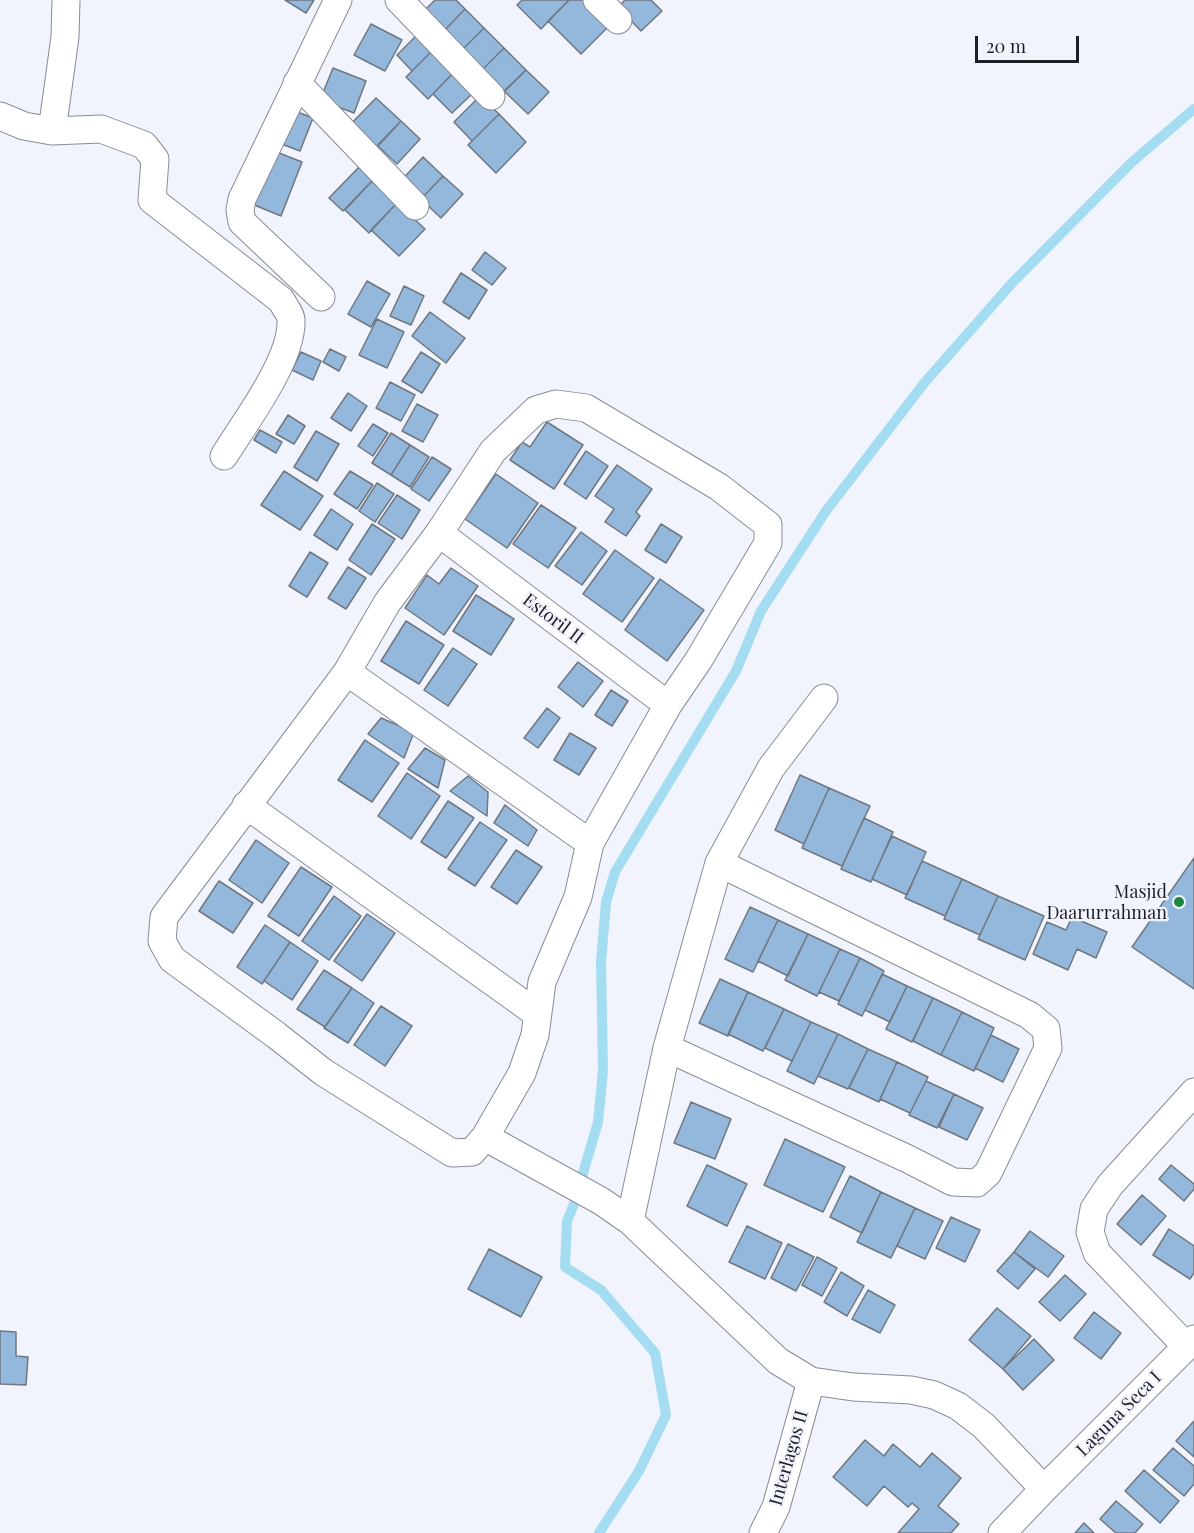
<!DOCTYPE html>
<html>
<head>
<meta charset="utf-8">
<style>
  body { margin:0 }
  #map { position:relative; width:1194px; height:1533px; overflow:hidden; background:#f1f4fd; font-family:"Playfair Display",serif }
  canvas { display:block }
  .scale { position:absolute; left:975px; top:36px; width:104px; height:27px; box-sizing:border-box; border:3px solid #1e1f24; border-top:0; padding-left:8px; font-size:18px; line-height:21px; white-space:nowrap; color:#1e1f24; -webkit-text-stroke:4px #f1f4fd; paint-order:stroke }
</style>
</head>
<body>
<div id="map">
<canvas width="1194" height="1533"></canvas>
<div class="scale">20 m</div>
</div>
<script>
const ctx = document.querySelector('canvas').getContext('2d');
ctx.lineJoin = 'round';
function stroke(path, color, width, dash) { ctx.strokeStyle = color; ctx.lineWidth = width; ctx.lineCap = dash ? 'butt' : 'round'; ctx.setLineDash(dash || []); ctx.stroke(path); }
function fill(path, color) { ctx.fillStyle = color; ctx.fill(path, 'evenodd'); }
function write(font, color, halo, rows, align = 'center') {
  ctx.font = font + ' "Playfair Display",serif'; ctx.lineWidth = 4.5; ctx.setLineDash([]); ctx.textBaseline = 'middle'; ctx.strokeStyle = halo; ctx.fillStyle = color; for (const [text, x, y, turn = 0] of rows) {
    ctx.save(); ctx.translate(x, y); ctx.rotate((+turn || 0) * Math.PI / 180); ctx.textAlign = isNaN(turn) ? turn : align; if (halo) ctx.strokeText(text, 0, 0); ctx.fillText(text, 0, 0); ctx.restore();
  }
}
stroke(new Path2D(`
  M 599,1533 L 639,1471 L 666,1415 L 655,1353 L 601,1290 L 565,1267 L 567,1221 L 574,1204 L 598,1122 L 603,1071 L 601,962 L 606,902 L 615,872 L 736,671 L 761,611 L 826,511 L 925,382 L 1013,282 L 1132,162 L 1194,109`), '#a4dcf2', 10);
const building = new Path2D(`
  M 285,0 L 314,0 L 306,13 Z
  M 435,0 L 456,0 L 465,9 L 442,33 L 420,15 Z
  M 522,0 L 569,0 L 541,29 L 517,5 Z
  M 569,0 L 585,0 L 610,25 L 581,54 L 548,21 Z
  M 625,0 L 651,0 L 662,11 L 641,31 L 618,7 Z
  M 465,9 L 484,28 L 461,51 L 442,33 Z
  M 371,24 L 402,40 L 385,71 L 354,55 Z
  M 484,28 L 504,48 L 478,74 L 458,54 Z
  M 422,30 L 435,48 L 412,71 L 397,55 Z
  M 435,48 L 457,69 L 428,99 L 406,77 Z
  M 504,48 L 526,70 L 498,98 L 478,74 Z
  M 333,68 L 366,81 L 354,113 L 320,100 Z
  M 526,70 L 549,92 L 528,114 L 504,91 Z
  M 452,74 L 472,94 L 452,113 L 433,94 Z
  M 480,96 L 499,114 L 472,141 L 454,122 Z
  M 376,98 L 401,121 L 372,151 L 347,128 Z
  M 292,110 L 313,118 L 300,151 L 279,143 Z
  M 499,114 L 526,142 L 496,173 L 468,145 Z
  M 401,121 L 420,139 L 397,164 L 378,146 Z
  M 274,151 L 302,162 L 281,216 L 252,204 Z
  M 423,157 L 443,176 L 421,199 L 397,185 Z
  M 359,167 L 372,181 L 343,211 L 329,198 Z
  M 443,176 L 463,194 L 441,218 L 421,199 Z
  M 372,181 L 397,203 L 369,233 L 345,210 Z
  M 397,203 L 425,229 L 399,256 L 371,230 Z
  M 485,252 L 506,268 L 492,285 L 472,270 Z
  M 461,273 L 487,290 L 469,319 L 443,302 Z
  M 367,281 L 390,294 L 371,327 L 348,314 Z
  M 404,286 L 424,296 L 411,325 L 390,316 Z
  M 430,312 L 465,338 L 446,363 L 412,336 Z
  M 377,319 L 404,332 L 387,368 L 359,355 Z
  M 330,349 L 346,357 L 339,371 L 323,362 Z
  M 301,352 L 321,361 L 313,380 L 292,370 Z
  M 421,352 L 440,364 L 422,393 L 402,381 Z
  M 390,382 L 415,395 L 401,421 L 376,408 Z
  M 348,393 L 367,406 L 351,431 L 331,418 Z
  M 417,404 L 438,415 L 423,442 L 402,431 Z
  M 288,415 L 305,426 L 294,444 L 276,434 Z
  M 547,422 L 583,445 L 554,489 L 510,460 L 522,442 L 530,447 Z
  M 373,424 L 388,433 L 373,456 L 358,446 Z
  M 260,430 L 282,442 L 276,453 L 254,440 Z
  M 316,431 L 339,444 L 317,481 L 294,467 Z
  M 391,433 L 410,445 L 391,475 L 372,463 Z
  M 410,445 L 429,457 L 410,487 L 391,475 Z
  M 586,451 L 608,466 L 586,499 L 564,484 Z
  M 432,457 L 451,469 L 429,501 L 411,489 Z
  M 617,465 L 652,489 L 636,512 L 640,516 L 626,536 L 605,522 L 614,509 L 595,496 Z
  M 284,471 L 323,496 L 300,530 L 261,505 Z
  M 350,471 L 373,485 L 357,509 L 334,494 Z
  M 496,474 L 538,503 L 507,548 L 465,519 Z
  M 377,483 L 394,494 L 375,522 L 359,511 Z
  M 397,495 L 420,510 L 402,539 L 378,523 Z
  M 541,505 L 576,528 L 548,568 L 513,544 Z
  M 331,509 L 353,524 L 337,550 L 314,535 Z
  M 372,524 L 395,539 L 371,575 L 349,560 Z
  M 661,524 L 682,537 L 666,563 L 645,550 Z
  M 581,532 L 607,551 L 582,585 L 555,566 Z
  M 615,550 L 654,578 L 622,622 L 583,594 Z
  M 310,552 L 328,563 L 307,597 L 289,586 Z
  M 348,567 L 366,578 L 346,609 L 328,598 Z
  M 451,568 L 478,586 L 444,635 L 405,608 L 427,575 L 439,584 Z
  M 660,579 L 704,610 L 667,661 L 625,630 Z
  M 476,595 L 514,619 L 491,655 L 453,631 Z
  M 406,621 L 444,645 L 419,684 L 381,661 Z
  M 453,648 L 477,664 L 448,706 L 424,690 Z
  M 578,662 L 603,681 L 583,707 L 558,687 Z
  M 611,690 L 628,701 L 612,726 L 595,715 Z
  M 547,708 L 560,718 L 538,748 L 524,738 Z
  M 381,718 L 414,732 L 404,758 L 368,734 Z
  M 570,733 L 596,748 L 579,775 L 554,760 Z
  M 365,740 L 399,763 L 372,802 L 338,780 Z
  M 425,748 L 445,760 L 438,788 L 408,769 Z
  M 407,773 L 440,796 L 411,839 L 378,816 Z
  M 800,775 L 829,788 L 804,844 L 775,830 Z
  M 468,776 L 488,792 L 487,816 L 450,791 Z
  M 829,788 L 870,806 L 842,866 L 802,848 Z
  M 448,801 L 474,818 L 446,858 L 421,842 Z
  M 505,805 L 537,830 L 528,846 L 494,823 Z
  M 864,818 L 893,832 L 871,882 L 841,869 Z
  M 480,822 L 507,840 L 475,886 L 448,869 Z
  M 892,836 L 926,852 L 907,895 L 872,879 Z
  M 256,840 L 289,863 L 262,903 L 229,880 Z
  M 516,850 L 542,867 L 517,904 L 491,887 Z
  M 1194,858 L 1194,989 L 1132,947 Z
  M 922,861 L 962,879 L 945,916 L 905,898 Z
  M 301,867 L 332,887 L 299,936 L 268,916 Z
  M 962,879 L 998,896 L 980,935 L 944,919 Z
  M 219,881 L 253,903 L 233,933 L 199,911 Z
  M 334,896 L 361,916 L 329,960 L 302,941 Z
  M 998,896 L 1044,916 L 1025,960 L 978,939 Z
  M 750,907 L 778,920 L 753,972 L 725,959 Z
  M 367,914 L 395,933 L 362,981 L 334,961 Z
  M 1072,917 L 1107,932 L 1096,958 L 1077,949 L 1068,970 L 1033,954 L 1047,922 L 1066,930 Z
  M 778,920 L 808,934 L 788,976 L 758,961 Z
  M 265,925 L 290,942 L 262,984 L 237,967 Z
  M 808,934 L 840,949 L 817,996 L 785,980 Z
  M 290,942 L 318,961 L 292,1000 L 264,981 Z
  M 840,949 L 860,958 L 839,1001 L 819,992 Z
  M 860,958 L 884,971 L 862,1016 L 838,1004 Z
  M 324,970 L 352,988 L 325,1027 L 297,1009 Z
  M 882,974 L 907,986 L 890,1022 L 865,1010 Z
  M 720,979 L 748,992 L 728,1036 L 699,1023 Z
  M 907,986 L 933,998 L 912,1042 L 886,1029 Z
  M 352,988 L 374,1003 L 348,1043 L 324,1028 Z
  M 748,992 L 784,1009 L 763,1051 L 728,1034 Z
  M 933,998 L 962,1012 L 941,1055 L 913,1041 Z
  M 381,1006 L 412,1026 L 385,1066 L 354,1045 Z
  M 784,1009 L 811,1022 L 792,1061 L 765,1048 Z
  M 962,1012 L 994,1028 L 974,1071 L 941,1055 Z
  M 811,1022 L 838,1034 L 814,1084 L 787,1071 Z
  M 838,1034 L 868,1049 L 848,1089 L 818,1076 Z
  M 991,1035 L 1019,1049 L 1003,1082 L 975,1068 Z
  M 868,1049 L 897,1062 L 879,1102 L 849,1088 Z
  M 897,1062 L 928,1077 L 910,1113 L 880,1099 Z
  M 926,1081 L 954,1094 L 937,1128 L 909,1115 Z
  M 954,1094 L 983,1108 L 967,1140 L 939,1127 Z
  M 691,1102 L 731,1119 L 715,1159 L 674,1143 Z
  M 785,1139 L 845,1167 L 823,1212 L 764,1185 Z
  M 707,1165 L 747,1184 L 727,1226 L 687,1206 Z
  M 1171,1165 L 1194,1184 L 1194,1189 L 1184,1201 L 1159,1179 Z
  M 850,1176 L 881,1192 L 862,1233 L 830,1217 Z
  M 881,1192 L 915,1208 L 891,1258 L 857,1242 Z
  M 1142,1195 L 1166,1216 L 1141,1245 L 1117,1224 Z
  M 915,1208 L 943,1221 L 925,1259 L 897,1246 Z
  M 951,1217 L 980,1230 L 965,1262 L 936,1248 Z
  M 747,1226 L 782,1243 L 765,1279 L 729,1262 Z
  M 1169,1229 L 1194,1246 L 1194,1273 L 1190,1279 L 1153,1255 Z
  M 1030,1231 L 1064,1256 L 1048,1277 L 1014,1252 Z
  M 788,1244 L 814,1257 L 796,1291 L 771,1278 Z
  M 489,1249 L 542,1277 L 521,1317 L 468,1289 Z
  M 1014,1252 L 1035,1269 L 1018,1289 L 997,1271 Z
  M 817,1257 L 837,1268 L 822,1296 L 802,1285 Z
  M 841,1272 L 864,1286 L 847,1316 L 824,1302 Z
  M 1065,1275 L 1086,1294 L 1060,1321 L 1039,1302 Z
  M 868,1290 L 895,1305 L 880,1333 L 852,1319 Z
  M 997,1308 L 1031,1336 L 1003,1369 L 969,1340 Z
  M 1094,1312 L 1121,1333 L 1101,1359 L 1074,1338 Z
  M 0,1331 L 16,1332 L 16,1356 L 28,1357 L 26,1385 L 0,1384 Z
  M 1034,1339 L 1054,1360 L 1023,1390 L 1003,1369 Z
  M 1194,1421 L 1194,1457 L 1176,1441 Z
  M 865,1440 L 884,1456 L 893,1444 L 920,1467 L 932,1453 L 961,1478 L 938,1506 L 959,1524 L 951,1533 L 898,1533 L 919,1509 L 912,1503 L 908,1507 L 884,1486 L 867,1506 L 833,1477 Z
  M 1173,1448 L 1194,1466 L 1194,1484 L 1184,1496 L 1153,1470 Z
  M 1144,1470 L 1179,1501 L 1160,1523 L 1125,1491 Z
  M 1116,1501 L 1143,1524 L 1135,1533 L 1116,1533 L 1100,1519 Z
  M 1084,1523 L 1094,1533 L 1075,1533 Z`);
fill(building, '#94b8dc');
stroke(building, '#6f7780', 1.5);
const street = new Path2D(`
  M 399,0 L 491,96
  M 597,0 L 618,20
  M 297,83 L 415,206
  M 0,116 L 24,126 L 52,131 L 101,129 L 144,145 L 155,159 L 152,200 L 281,300 C 284,306 291,314 291,320 C 293,359 245,422 224,456
  M 52,131 L 65,37 L 66,0
  M 321,297 L 242,222 L 240,210 L 242,199 L 338,0
  M 556,404 L 586,408 L 719,487 L 768,525 L 768,543 L 698,661 L 668,705 L 590,843 L 578,897 L 542,982 L 535,1035 L 522,1073 L 485,1137 L 472,1152 L 452,1153 L 323,1072 L 276,1035 L 172,959 L 162,941 L 164,917 L 347,672 L 387,603 L 439,533 L 493,451 L 536,410 Z
  M 439,533 L 668,705
  M 347,672 L 590,843
  M 246,805 L 536,1013
  M 667,1048 L 908,1159 L 953,1182 L 977,1183 L 988,1173 L 1048,1048 L 1046,1029 L 1029,1015 L 719,863
  M 485,1137 L 601,1201 L 630,1221 L 778,1361 L 811,1381 L 853,1387 L 911,1390 L 934,1395 L 958,1406 L 984,1426 L 1044,1489
  M 630,1221 L 667,1048 L 719,863 L 771,768 L 824,698
  M 1186,1346 L 1097,1253 L 1090,1232 L 1094,1209 L 1110,1185 L 1194,1092
  M 763,1533 L 776,1507 L 811,1381
  M 1002,1533 L 1044,1489 L 1194,1339`);
stroke(street, '#898c97', 29);
stroke(street, '#fff', 27);
for (const [x, y, r, color] of [
  [1179,902,6,"#1b873f"]
]) { const dot = new Path2D(); dot.arc(x, y, r, 0, 2 * Math.PI); ctx.fillStyle = color; ctx.fill(dot); stroke(dot, '#f1f4fd', 2); }
write('18px', '#1e1f24', '#f1f4fd', [
  ["Estoril II",553,619,37],
  ["Laguna Seca I",1119,1414,-45],
  ["Interlagos II",789,1458,-74]
]);
write('18px', '#1e1f24', '#f1f4fd', [
  ["Masjid",1167,892],
  ["Daarurrahman",1167,913]
], 'right');
</script>
</body>
</html>
